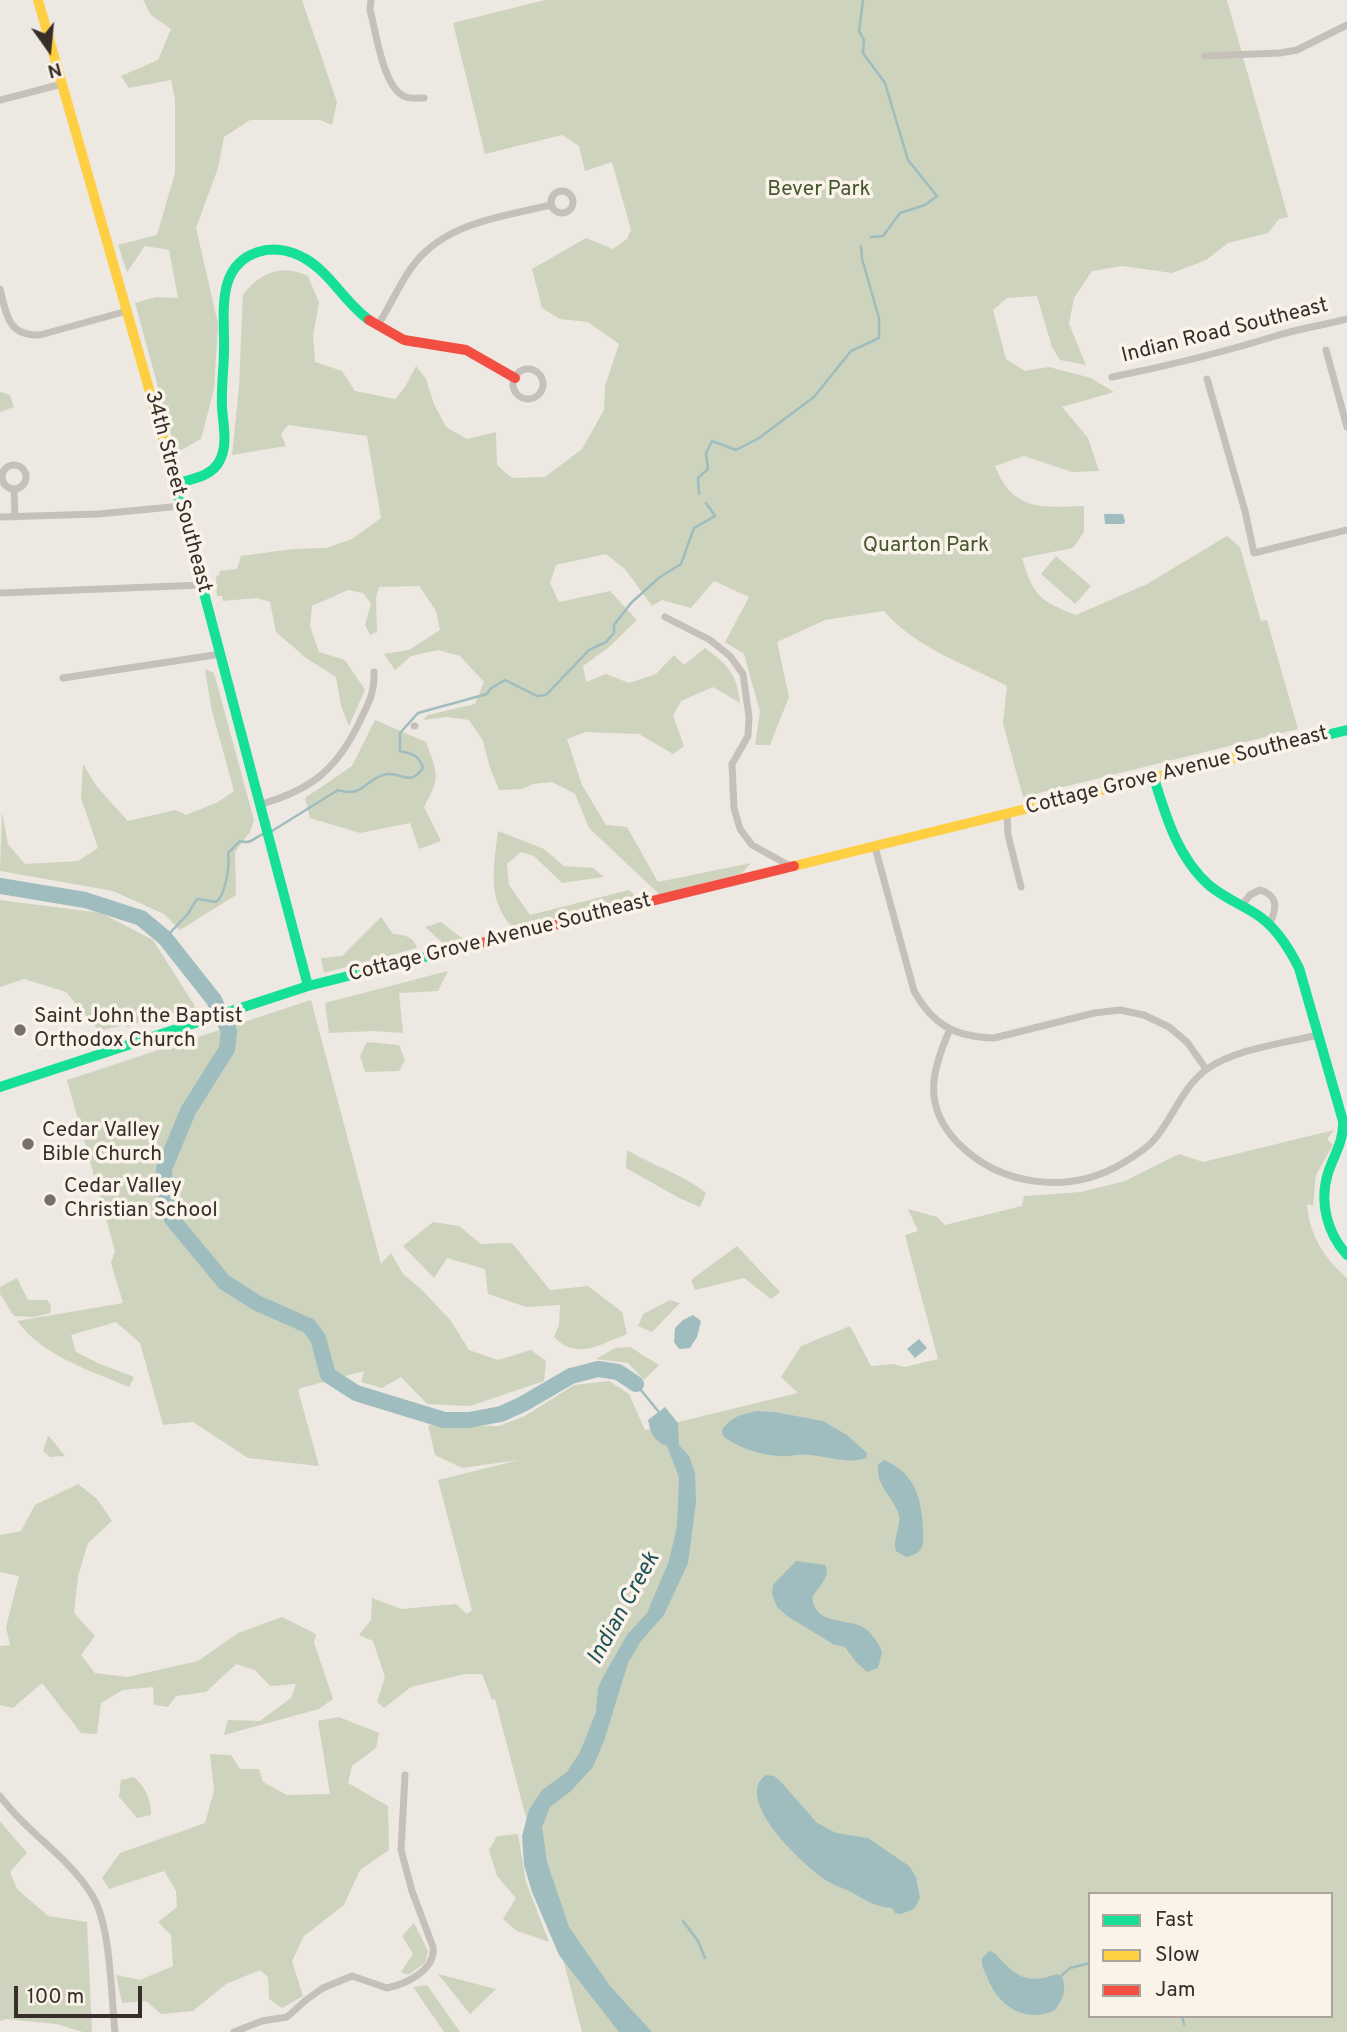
<!DOCTYPE html>
<html>
<head>
<meta charset="utf-8">
<style>
  body { margin:0 }
  #map { position:relative; width:1347px; height:2032px; overflow:hidden; background:#ede8e2; font-family:Overpass,sans-serif }
  canvas { display:block }
  .legend { position:absolute; left:1088px; top:1892px; width:245px; height:126px; box-sizing:border-box; background:#f9f3ea; border:2px solid #aba49d; margin:0; padding:9px 12px; list-style:none; font-size:21px; color:#372e29 }
  .legend li { display:flex; align-items:center; gap:14px; height:35px }
  .legend b { width:35px; border:2px solid #aba49d }
  .north { position:absolute; left:14px; top:14px; width:70px; height:70px; -webkit-text-stroke:5px #f9f3ea; paint-order:stroke; rotate:165deg; font-size:19px; font-weight:700; line-height:28px; text-align:center; color:#372e29 }
  .north::after { content:''; display:block; margin:auto; width:24px; height:32px; background:#372e29; clip-path:polygon(50% 0,100% 100%,50% 72%,0 100%) }
  .scale { position:absolute; left:14px; top:1986px; width:128px; height:32px; box-sizing:border-box; border:4px solid #372e29; border-top:0; padding-left:9px; font-size:21px; line-height:24px; white-space:nowrap; color:#372e29; -webkit-text-stroke:5px #f9f3ea; paint-order:stroke }
</style>
</head>
<body>
<div id="map">
<canvas width="1347" height="2032"></canvas>
<ul class="legend">
<li><b style="height:9px;background:#16e098"></b>Fast</li>
<li><b style="height:9px;background:#ffcf43"></b>Slow</li>
<li><b style="height:9px;background:#f24e42"></b>Jam</li>
</ul>
<div class="north">N</div>
<div class="scale">100 m</div>
</div>
<script>
const ctx = document.querySelector('canvas').getContext('2d');
ctx.lineJoin = 'round';
function fill(path, color) { ctx.fillStyle = color; ctx.fill(path, 'evenodd'); }
function stroke(path, color, width, dash) { ctx.strokeStyle = color; ctx.lineWidth = width; ctx.lineCap = dash ? 'butt' : 'round'; ctx.setLineDash(dash || []); ctx.stroke(path); }
function write(font, color, halo, rows, align = 'center') {
  ctx.font = font + ' Overpass,sans-serif'; ctx.lineWidth = 7; ctx.setLineDash([]); ctx.textBaseline = 'middle'; ctx.strokeStyle = halo; ctx.fillStyle = color; for (const [text, x, y, turn = 0] of rows) {
    ctx.save(); ctx.translate(x, y); ctx.rotate((+turn || 0) * Math.PI / 180); ctx.textAlign = isNaN(turn) ? turn : align; if (halo) ctx.strokeText(text, 0, 0); ctx.fillText(text, 0, 0); ctx.restore();
  }
}
fill(new Path2D(`
  M 143,0 L 302,0 L 337,102 L 332,125 L 320,120 L 250,120 L 224,137 L 218,168 L 196,228 L 218,324 L 214,389 L 201,439 L 176,453 L 135,303 L 156,297 L 178,298 L 169,250 L 145,246 L 127,272 L 118,245 L 157,235 L 175,173 L 175,99 L 171,80 L 129,88 L 121,76 L 158,60 L 171,29 L 151,15 Z
  M 545,0 L 1227,0 L 1288,217 L 1279,219 L 1268,233 L 1228,243 L 1206,260 L 1172,273 L 1122,266 L 1092,271 L 1074,298 L 1069,324 L 1086,365 L 1060,360 L 1052,347 L 1037,296 L 1007,298 L 993,310 L 1006,359 L 1025,371 L 1049,367 L 1091,378 L 1114,392 L 1062,407 L 1088,438 L 1099,471 L 1072,472 L 1024,456 L 995,466 C 1013,512 1042,507 1084,506 L 1084,532 L 1073,548 L 1022,558 C 1033,596 1040,601 1076,615 L 1147,584 L 1227,536 L 1240,547 L 1261,621 L 1267,620 L 1298,729 L 1023,797 L 1003,723 L 1007,686 C 966,664 915,648 884,611 L 825,620 L 777,642 L 789,697 L 770,745 L 755,745 L 760,712 L 744,654 L 725,642 L 749,597 L 714,581 L 691,608 L 662,600 L 652,606 L 625,569 L 606,554 L 556,565 L 550,583 L 559,602 L 610,591 L 637,620 L 608,648 L 583,666 L 586,682 L 606,674 L 629,683 L 656,674 L 674,655 L 684,665 L 705,648 C 726,663 738,675 740,703 L 713,687 L 681,701 L 673,716 L 684,746 L 673,754 L 639,734 L 586,732 L 567,739 L 582,785 L 606,825 L 627,827 L 658,882 L 751,863 L 742,873 L 660,895 L 589,828 L 575,794 L 552,782 L 533,784 L 522,789 L 499,790 L 490,768 L 483,741 L 469,720 L 447,717 L 423,720 L 428,715 L 475,704 L 484,682 L 460,656 L 438,650 L 411,656 L 395,670 L 384,654 L 409,650 L 440,630 L 436,611 L 419,586 L 379,587 L 376,597 L 377,632 L 370,635 L 365,625 L 371,604 L 363,593 L 348,590 L 312,606 L 310,626 L 319,652 L 345,660 L 365,690 L 349,726 L 341,706 L 336,677 L 306,658 L 276,632 L 270,602 L 257,598 L 223,601 L 222,596 L 217,596 L 216,576 L 220,575 L 219,571 L 237,569 L 241,556 L 293,549 L 326,548 L 352,539 L 381,518 L 367,436 L 288,425 L 281,434 L 286,446 L 232,455 L 239,387 L 243,295 C 259,273 282,263 308,276 L 319,303 L 313,336 L 315,362 L 342,371 L 355,391 L 395,399 L 405,387 L 416,366 L 426,379 L 434,404 L 446,427 L 467,439 L 496,432 L 497,465 L 512,478 L 545,477 L 582,449 L 604,410 L 605,386 L 619,344 L 588,322 L 560,319 L 542,308 L 532,269 L 586,238 L 613,249 L 627,239 L 631,230 L 612,162 L 585,171 L 579,146 L 562,135 L 485,154 L 453,23 Z
  M 0,392 L 10,395 L 14,407 L 0,412 Z
  M 1056,556 L 1091,586 L 1075,604 L 1041,574 Z
  M 205,669 L 214,673 L 254,820 L 250,832 L 235,852 L 236,895 L 180,930 L 164,914 L 113,891 L 0,871 L 2,812 L 8,844 L 25,864 L 78,861 L 98,848 L 81,798 L 83,764 L 97,787 L 128,821 L 175,810 L 186,815 L 218,802 L 234,791 L 211,707 Z
  M 375,720 L 426,742 C 438,775 441,776 424,807 L 441,841 L 419,849 L 410,823 L 360,833 L 310,818 L 305,798 L 352,766 Z
  M 498,831 L 544,849 L 564,866 L 593,868 L 604,877 L 562,883 L 534,856 L 521,852 L 507,864 L 509,885 L 530,915 L 629,890 L 641,901 L 512,927 C 486,898 494,866 498,831 Z
  M 0,900 L 101,913 L 153,940 L 196,1008 L 146,1019 L 127,1027 L 124,1025 L 99,1031 L 66,992 L 24,979 L 0,987 Z
  M 381,917 L 393,934 C 404,934 414,937 417,948 L 324,973 L 321,958 L 342,956 Z
  M 441,922 L 463,939 L 445,945 L 425,927 Z
  M 448,971 L 438,991 L 399,993 L 403,1033 L 373,1031 L 329,1033 L 325,1003 Z
  M 311,1000 L 381,1264 L 391,1253 L 403,1274 L 422,1290 L 451,1321 L 469,1350 L 498,1360 L 531,1350 L 546,1361 L 544,1381 L 470,1406 L 427,1404 L 401,1377 L 382,1388 L 361,1382 L 364,1371 L 301,1388 L 298,1390 L 319,1466 L 248,1458 L 193,1422 L 163,1425 L 140,1343 L 116,1322 L 71,1335 L 76,1352 L 100,1364 L 134,1377 L 129,1387 C 89,1370 43,1356 17,1321 L 123,1303 L 111,1263 L 115,1251 L 67,1080 Z
  M 367,1042 L 399,1045 L 405,1060 L 399,1071 L 365,1072 L 360,1056 Z
  M 1334,1130 L 1327,1139 L 1333,1145 L 1316,1175 L 1313,1206 L 1307,1204 C 1309,1234 1324,1258 1347,1278 L 1347,2032 L 582,2032 L 495,1699 L 492,1700 L 482,1674 L 465,1674 L 411,1687 L 384,1708 L 377,1702 L 385,1677 L 373,1641 L 359,1635 L 371,1620 L 372,1598 L 402,1609 L 456,1604 L 467,1614 L 472,1610 L 438,1480 L 519,1460 L 462,1468 L 435,1455 L 428,1425 L 499,1426 L 525,1416 L 574,1385 L 609,1381 L 629,1394 L 645,1430 L 798,1393 L 781,1377 L 801,1346 L 850,1326 L 871,1366 L 894,1364 L 905,1367 L 938,1359 L 905,1235 L 918,1231 L 908,1209 L 937,1217 L 945,1225 L 1022,1206 L 1024,1196 L 1081,1192 L 1125,1181 L 1179,1154 L 1203,1162 ZM 1090,1894 L 1331,1894 L 1331,2016 L 1090,2016 Z
  M 627,1150 C 653,1166 683,1174 706,1193 L 700,1207 L 679,1198 L 626,1168 Z
  M 433,1222 L 459,1226 L 481,1244 L 512,1243 L 550,1290 L 588,1286 L 622,1312 L 627,1334 C 601,1344 577,1361 554,1337 L 559,1325 L 560,1305 L 526,1307 L 488,1294 L 485,1269 L 447,1258 L 434,1278 L 403,1246 Z
  M 737,1246 L 780,1292 L 771,1299 L 744,1278 L 695,1290 L 691,1280 Z
  M 17,1278 L 28,1300 L 47,1300 L 51,1305 L 50,1313 L 35,1317 L 14,1316 L 0,1294 L 0,1287 Z
  M 670,1300 L 680,1303 L 652,1332 L 638,1326 L 643,1314 Z
  M 630,1347 L 659,1365 L 644,1380 L 628,1363 L 596,1359 L 615,1348 Z
  M 48,1436 L 49,1436 L 65,1456 L 50,1457 L 43,1451 Z
  M 78,1484 L 97,1499 L 112,1521 L 88,1543 L 78,1576 L 74,1613 L 95,1636 L 81,1655 L 95,1673 L 127,1677 L 198,1661 L 238,1633 L 282,1617 L 316,1634 L 314,1643 L 333,1699 L 319,1709 L 224,1735 L 228,1720 L 260,1721 L 291,1698 L 296,1684 L 270,1686 L 255,1670 L 236,1664 L 206,1692 L 176,1696 L 168,1707 L 154,1705 L 153,1687 L 123,1690 L 101,1703 L 97,1734 L 81,1733 L 42,1683 L 13,1708 L 0,1705 L 0,1646 L 10,1645 L 6,1627 L 19,1576 L 0,1572 L 0,1535 L 21,1531 L 35,1505 Z
  M 339,1717 L 379,1733 L 376,1748 L 352,1766 L 348,1783 L 388,1806 L 389,1850 L 360,1870 L 344,1905 L 304,1936 L 292,1961 L 303,1996 L 282,2008 L 269,1999 L 268,1977 L 260,1970 L 226,1984 L 193,2011 L 161,2014 L 146,2001 L 122,2003 L 116,1975 L 140,1980 L 173,1966 L 171,1935 L 158,1922 L 177,1907 L 176,1891 L 164,1871 L 109,1889 L 102,1878 L 120,1853 L 205,1823 L 214,1791 L 210,1754 L 231,1755 L 240,1769 L 259,1769 L 263,1782 L 287,1795 L 330,1794 L 318,1721 Z
  M 134,1777 C 146,1788 151,1799 151,1815 L 137,1818 L 119,1797 L 121,1780 Z
  M 0,1821 L 27,1853 L 10,1872 L 17,1889 L 48,1916 L 87,1922 L 92,2032 L 83,2032 L 56,2024 L 6,2019 L 0,2021 Z
  M 518,1834 L 526,1882 L 549,1942 L 517,1931 L 503,1919 L 516,1898 L 497,1876 L 489,1850 L 497,1836 Z
  M 414,1923 L 428,1951 L 425,1963 L 408,1975 L 401,1972 L 413,1954 L 402,1936 Z
  M 438,1974 L 496,1989 L 470,2014 Z
  M 427,1985 L 460,2032 L 444,2032 L 413,1987 Z`), '#ced3bd');
fill(new Path2D(`
  M 1104,514 L 1123,514 L 1125,521 L 1124,524 L 1105,524 Z
  M 693,1315 L 701,1321 L 697,1337 L 690,1348 L 679,1349 L 674,1342 L 675,1328 L 683,1320 Z
  M 919,1339 L 927,1348 L 915,1358 L 907,1349 Z
  M 665,1407 L 678,1423 L 679,1445 L 689,1456 L 695,1473 L 696,1502 L 688,1563 L 664,1615 L 641,1641 L 628,1663 L 604,1741 L 593,1767 L 571,1791 L 550,1807 L 542,1827 L 547,1862 L 569,1927 L 610,1986 L 652,2032 L 619,2032 L 559,1955 L 532,1892 L 524,1865 L 522,1836 L 529,1810 L 542,1790 L 567,1772 L 580,1752 L 596,1712 L 598,1688 L 603,1677 L 627,1635 L 647,1613 L 669,1561 L 677,1526 L 679,1477 L 667,1446 C 654,1441 651,1434 648,1420 Z
  M 757,1411 L 774,1412 L 823,1421 L 847,1435 L 867,1453 L 866,1458 C 850,1464 828,1457 811,1455 C 800,1453 790,1457 779,1456 C 761,1455 736,1447 723,1436 L 722,1430 C 730,1417 742,1414 757,1411 Z
  M 884,1460 C 916,1474 921,1498 923,1528 C 923,1535 925,1544 920,1550 C 917,1554 910,1556 906,1557 L 896,1551 C 892,1537 903,1525 898,1512 C 891,1495 876,1485 878,1465 Z
  M 796,1561 L 825,1565 C 832,1577 817,1587 812,1598 C 816,1624 841,1618 861,1626 C 871,1631 878,1642 882,1652 L 878,1668 L 867,1672 L 856,1662 L 845,1647 L 833,1644 L 787,1616 L 777,1607 L 772,1594 L 773,1585 Z
  M 766,1775 L 774,1776 L 782,1783 L 817,1823 L 836,1833 L 868,1838 L 909,1866 L 916,1877 L 920,1898 L 914,1909 L 901,1914 L 895,1913 L 892,1908 C 874,1907 863,1898 847,1890 C 841,1887 834,1885 827,1881 C 806,1868 731,1799 766,1775 Z
  M 989,1951 C 996,1953 997,1956 1002,1961 C 1020,1980 1032,1983 1057,1974 L 1062,1977 C 1067,1990 1063,1999 1055,2010 C 1027,2024 999,2007 988,1979 C 985,1971 981,1967 982,1958 Z`), '#9fbdbe');
stroke(new Path2D(`
  M 863,0 L 859,31 L 864,40 L 863,53 L 885,83 L 908,160 L 937,196 L 925,205 L 900,213 L 883,236 L 871,237
  M 699,494 L 698,478 L 708,469 L 706,453 L 712,441 L 736,450 L 759,438 L 814,397 L 851,351 L 879,338 L 879,318 L 862,259 L 861,246
  M 272,831 L 338,790 C 362,798 364,781 383,775 C 400,769 408,789 423,768 C 419,755 413,754 400,751 L 400,733 L 418,713 L 487,694 L 490,689 L 505,680 L 537,696 L 546,695 L 589,650 L 606,642 L 614,633 L 614,625 L 631,603 L 660,577 L 681,564 L 694,528 L 715,516 L 706,503
  M 165,938 L 187,915 L 197,899 L 216,902 C 226,895 230,864 228,853 L 240,841 C 253,845 254,836 266,833
  M 636,1384 L 658,1411
  M 683,1921 L 698,1941 L 705,1958
  M 1060,1977 L 1070,1968 L 1090,1963
  M 1182,2016 L 1184,2024`), '#9fbdbe', 2.5);
stroke(new Path2D(`
  M 0,886 L 85,900 L 141,918 L 165,938 L 214,1000 L 229,1031 L 227,1049 L 188,1111 L 164,1169 L 166,1197 L 172,1219 L 224,1282 L 257,1303 L 309,1326 L 318,1338 L 328,1375 L 356,1393 L 444,1420 L 469,1420 L 501,1414 L 523,1404 L 571,1376 L 598,1369 L 618,1372 L 636,1384`), '#9fbdbe', 16);
stroke(new Path2D(`
  M 371,0 L 370,10 C 376,31 383,90 406,97 C 411,99 419,98 424,98
  M 1205,56 L 1280,53 L 1297,50 L 1347,25
  M 0,100 L 62,84
  M551 202a11 11 0 1 1 22 0a11 11 0 1 1-22 0Z
  M 0,289 C 7,315 7,336 40,335 L 127,311
  M 378,325 C 392,303 403,275 421,256 C 455,221 506,216 551,205
  M 1326,350 L 1347,427
  M513 384a15 15 0 1 1 30 0a15 15 0 1 1-30 0Z
  M 1112,377 C 1168,366 1224,352 1279,335 C 1301,328 1325,325 1347,319
  M 1207,379 L 1245,511 L 1254,553 L 1347,530
  M2 477a12 12 0 1 1 24 0a12 12 0 1 1-24 0Z
  M 14,489 L 15,517
  M 0,517 L 98,514 L 182,506
  M 0,593 L 202,585
  M 665,617 L 710,640 L 730,656 L 743,674 L 749,717 L 748,736 L 732,764 L 734,808 L 740,829 L 752,845 L 792,867
  M 63,678 L 221,654
  M 414,726 L 415,726
  M 262,804 C 312,789 336,770 359,723 C 368,704 375,693 374,672
  M 1007,814 L 1008,835 L 1021,887
  M 875,847 L 914,991 C 933,1025 955,1037 994,1038 L 1094,1013 L 1120,1010 L 1144,1015 L 1169,1027 L 1187,1042 L 1206,1069
  M 1241,906 L 1250,895 L 1260,890 C 1280,896 1276,910 1269,926
  M 950,1029 C 932,1070 922,1105 957,1142 C 1000,1187 1070,1195 1123,1163 C 1133,1157 1145,1150 1153,1141 C 1173,1119 1182,1087 1207,1069 C 1235,1049 1285,1043 1318,1035
  M 0,1796 C 26,1832 69,1857 92,1895 C 111,1925 111,1995 115,2032
  M 234,2032 L 262,2021 L 287,2017 L 306,2000 L 323,1988 L 352,1976 L 387,1988 C 406,1984 436,1970 433,1947 L 412,1891 L 401,1850 L 405,1775`), '#c6c0bb', 7);
stroke(new Path2D(`
  M 163,438 L 308,986
  M 175,484 C 191,479 212,477 220,460 C 228,444 223,424 222,407 C 221,388 224,368 224,349 C 225,314 215,266 258,252 C 273,247 290,250 304,258 C 330,272 344,302 369,320
  M 1245,755 L 1347,730
  M 1154,778 C 1166,817 1178,858 1210,886 C 1225,898 1240,904 1256,914 C 1275,926 1289,948 1299,968 L 1343,1121 C 1344,1141 1334,1155 1328,1173 C 1319,1202 1327,1233 1347,1255
  M 0,1087 L 308,986 L 465,947`), '#16e098', 10);
stroke(new Path2D(`
  M 38,0 L 163,438
  M 794,866 L 1245,755`), '#ffcf43', 10);
stroke(new Path2D(`
  M 369,320 L 404,340 L 466,350 L 515,378
  M 465,947 L 794,866`), '#f24e42', 10);
for (const [x, y, r, color] of [
  [20,1030,7,"#776f6a"],
  [28,1144,7,"#776f6a"],
  [50,1200,7,"#776f6a"]
]) { const dot = new Path2D(); dot.arc(x, y, r, 0, 2 * Math.PI); ctx.fillStyle = color; ctx.fill(dot); stroke(dot, '#f9f3ea', 2.5); }
write('21px', '#45552d', '#f9f3ea', [
  ["Bever Park",819,191],
  ["Quarton Park",926,547]
]);
write('21px', '#372e29', '#f9f3ea', [
  ["Indian Road Southeast",1225,332,-14],
  ["34th Street Southeast",177,492,75],
  ["Cottage Grove Avenue Southeast",1177,772,-14],
  ["Cottage Grove Avenue Southeast",500,939,-14]
]);
write('21px', '#372e29', '#f9f3ea', [
  ["Saint John the Baptist",34,1018],
  ["Orthodox Church",34,1042],
  ["Cedar Valley",42,1132],
  ["Bible Church",42,1156],
  ["Cedar Valley",64,1188],
  ["Christian School",64,1212]
], 'left');
write('italic 23px', '#1f5258', '#f9f3ea', [
  ["Indian Creek",625,1609,-61]
]);
</script>
</body>
</html>
